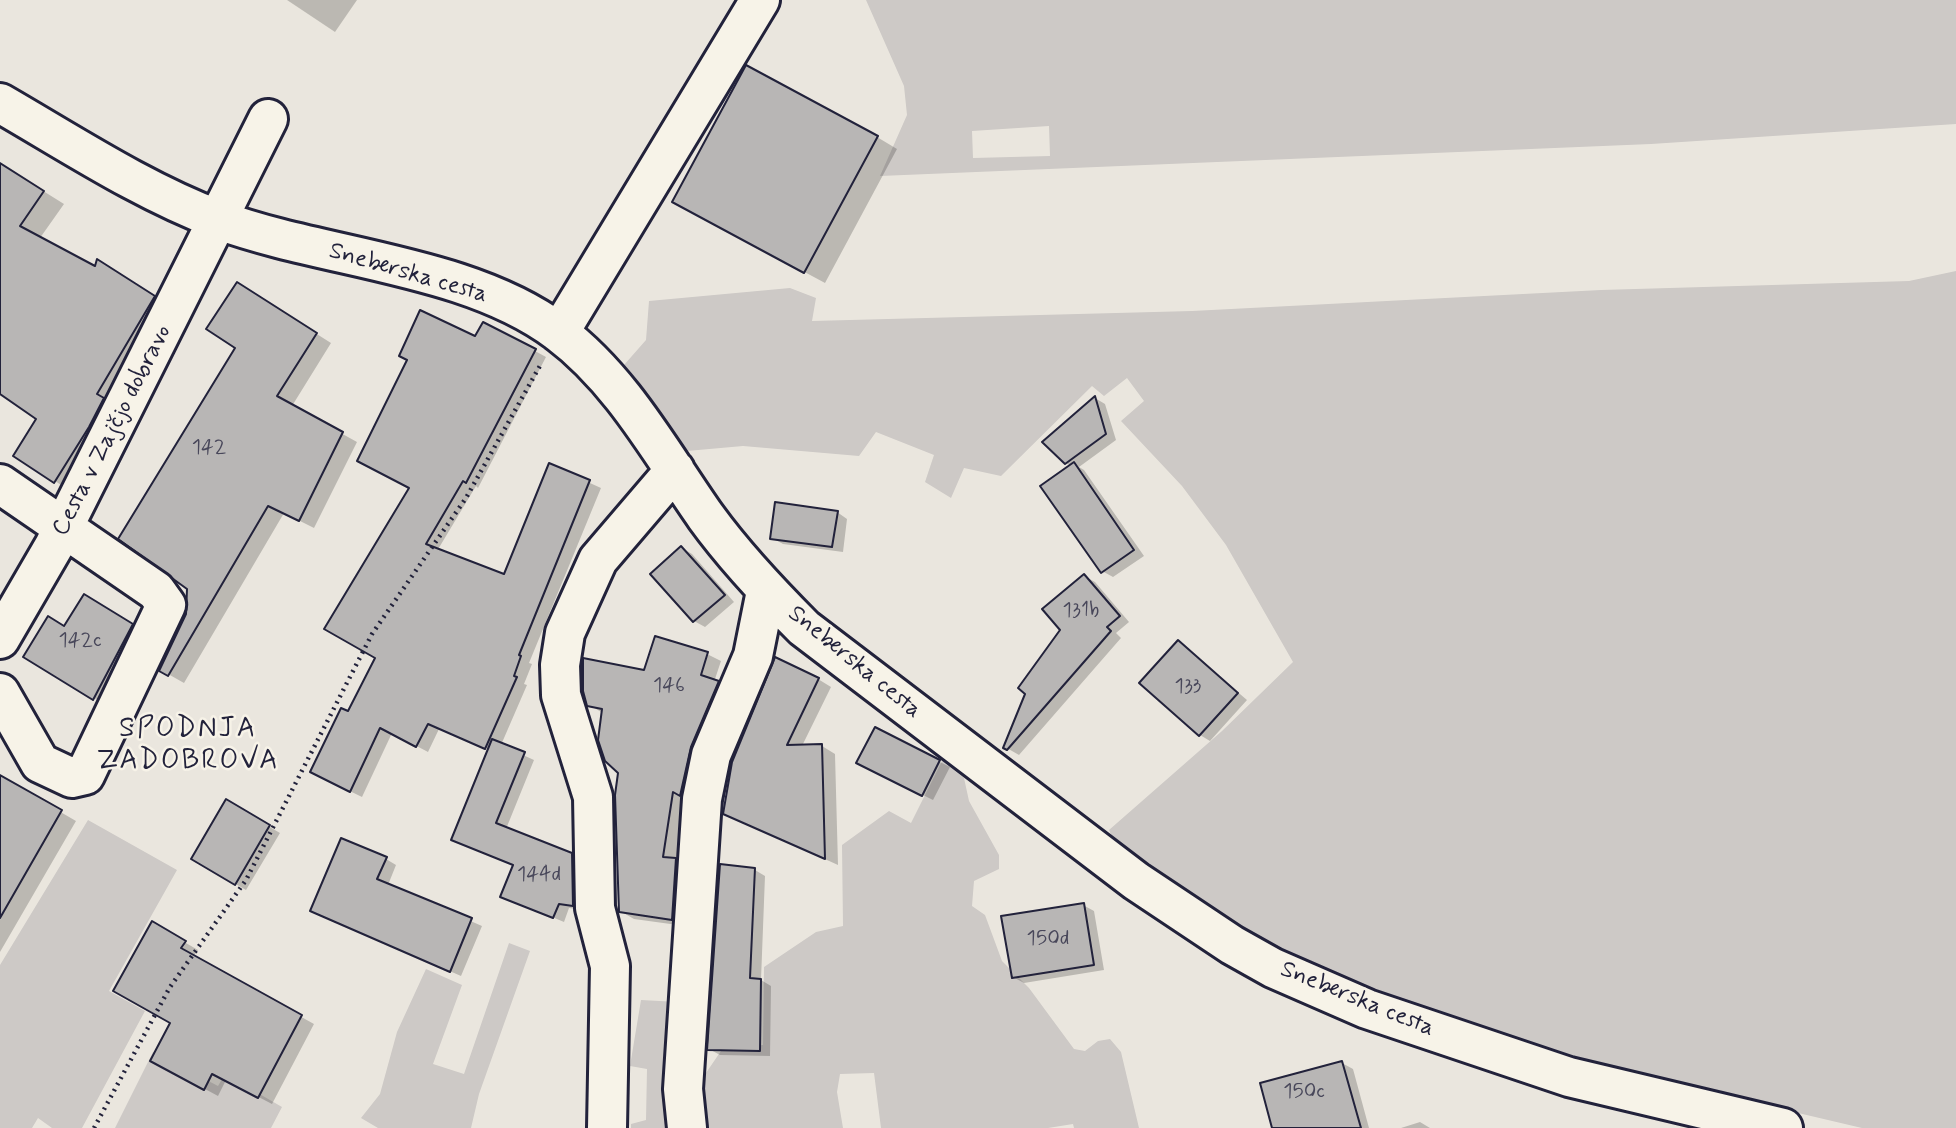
<!DOCTYPE html>
<html>
<head>
<meta charset="utf-8">
<style>
  body { margin:0 }
  canvas { display:block; background:#eae6de }
</style>
</head>
<body>
<canvas width="1956" height="1128"></canvas>
<script>
const ctx = document.querySelector('canvas').getContext('2d');
ctx.lineJoin = 'round';
function fill(path, color) { ctx.fillStyle = color; ctx.fill(path, 'evenodd'); }
function stroke(path, color, width, dash) { ctx.strokeStyle = color; ctx.lineWidth = width; ctx.lineCap = dash ? 'butt' : 'round'; ctx.setLineDash(dash || []); ctx.stroke(path); }
function write(font, color, halo, rows, align = 'center') {
  ctx.font = font + ' Mynerve,sans-serif'; ctx.lineWidth = 5; ctx.setLineDash([]); ctx.textBaseline = 'middle'; ctx.strokeStyle = halo; ctx.fillStyle = color; for (const [text, x, y, turn = 0] of rows) {
    ctx.save(); ctx.translate(x, y); ctx.rotate((+turn || 0) * Math.PI / 180); ctx.textAlign = isNaN(turn) ? turn : align; if (halo) ctx.strokeText(text, 0, 0); ctx.fillText(text, 0, 0); ctx.restore();
  }
}
fill(new Path2D(`
  M 866,0 L 1956,0 L 1956,124 L 1651,144 L 880,176 L 907,115 L 904,86 ZM 1049,126 L 1050,156 L 973,158 L 972,131 Z
  M 1956,271 L 1956,1128 L 1862,1128 L 1577,1061 L 1325,971 L 1276,948 L 1174,883 L 1113,839 L 1109,830 L 1222,731 L 1293,662 L 1226,545 L 1182,486 L 1121,421 L 1144,401 L 1127,378 L 1104,396 L 1092,386 L 1001,476 L 964,468 L 951,498 L 925,482 L 934,455 L 876,432 L 859,456 L 743,446 L 687,451 L 624,365 L 646,340 L 649,301 L 790,288 L 816,298 L 812,321 L 1192,311 L 1601,290 L 1909,281 Z
  M 942,761 L 964,778 L 969,801 L 999,855 L 999,869 L 974,881 L 972,906 L 985,915 L 1002,961 L 1029,988 L 1074,1049 L 1085,1051 L 1098,1041 L 1110,1039 L 1121,1052 L 1139,1128 L 1074,1128 L 1073,1124 L 1048,1128 L 881,1128 L 874,1073 L 840,1074 L 837,1092 L 843,1128 L 696,1128 L 693,1092 L 723,1048 L 763,1045 L 764,967 L 816,932 L 843,926 L 842,845 L 889,811 L 911,823 Z
  M 88,820 L 177,870 L 109,991 L 145,1011 L 82,1128 L 52,1128 L 38,1118 L 32,1128 L 0,1128 L 0,965 Z
  M 509,943 L 530,951 L 479,1094 L 471,1128 L 378,1128 L 361,1118 L 380,1094 L 397,1032 L 426,969 L 462,985 L 433,1064 L 464,1074 Z
  M 641,1000 L 678,1002 L 678,1128 L 631,1128 L 631,1124 L 646,1120 L 647,1069 L 630,1066 Z
  M 153,1052 L 218,1086 L 225,1074 L 282,1107 L 271,1128 L 115,1128 Z`), '#cdc9c6');
fill(new Path2D(`
  M 287,0 L 357,0 L 335,32 Z
  M 877,137 L 897,149 L 825,283 L 695,213 Z
  M 0,164 L 64,204 L 40,238 L 96,269 L 118,273 L 174,310 L 75,494 L 15,455 L 39,419 L 0,392 Z
  M 252,293 L 331,343 L 292,406 L 357,442 L 314,528 L 284,513 L 184,683 L 161,670 L 187,615 L 237,347 Z
  M 476,338 L 535,351 L 546,357 L 478,488 L 476,486 L 437,551 L 505,576 L 550,465 L 601,488 L 529,663 L 532,664 L 524,684 L 527,685 L 501,745 L 534,760 L 506,829 L 582,861 L 583,910 L 569,908 L 564,922 L 502,896 L 514,866 L 453,839 L 490,749 L 439,729 L 428,752 L 392,733 L 362,797 L 323,778 L 349,713 L 378,658 L 411,488 Z
  M 1095,398 L 1105,404 L 1116,440 L 1079,467 L 1084,470 L 1144,556 L 1113,577 L 1102,571 L 1071,466 L 1066,463 Z
  M 837,512 L 847,519 L 843,552 L 783,544 L 772,538 Z
  M 682,548 L 692,554 L 734,602 L 705,627 L 694,621 L 652,574 Z
  M 1084,576 L 1095,582 L 1129,622 L 1116,633 L 1121,638 L 1019,755 L 1005,747 L 1027,694 L 1062,630 Z
  M 100,605 L 148,634 L 109,707 L 94,698 L 65,628 Z
  M 1179,642 L 1247,700 L 1210,741 L 1200,735 Z
  M 707,654 L 721,661 L 714,682 L 731,690 L 686,798 L 676,860 L 689,868 L 685,926 L 634,919 L 620,911 L 620,772 L 603,713 L 589,705 L 646,672 Z
  M 818,679 L 831,687 L 802,746 L 822,746 L 835,754 L 838,865 L 725,814 Z
  M 875,729 L 950,767 L 933,800 L 869,768 Z
  M 0,777 L 76,821 L 0,952 Z
  M 227,802 L 280,833 L 246,890 L 193,859 Z
  M 386,859 L 396,865 L 388,885 L 482,926 L 461,976 L 323,916 Z
  M 755,870 L 765,876 L 761,980 L 771,986 L 770,1056 L 720,1055 L 709,1049 Z
  M 1083,905 L 1094,911 L 1104,970 L 1024,983 L 1013,977 Z
  M 153,924 L 198,950 L 193,957 L 314,1024 L 272,1104 L 226,1080 L 218,1096 L 166,1068 L 173,1023 Z
  M 1342,1063 L 1353,1069 L 1369,1128 L 1274,1128 Z
  M 1420,1122 L 1430,1128 L 1401,1128 Z`), '#0003');
const building = new Path2D(`
  M 746,65 L 878,136 L 804,273 L 672,202 Z
  M 0,163 L 44,191 L 20,226 L 95,266 L 97,259 L 155,296 L 97,394 L 104,398 L 89,427 L 54,483 L 13,456 L 36,419 L 0,394 Z
  M 237,282 L 317,333 L 277,396 L 343,432 L 299,521 L 268,506 L 168,676 L 159,671 L 186,614 L 187,589 L 118,539 L 235,348 L 206,329 Z
  M 420,310 L 475,336 L 483,322 L 536,349 L 466,483 L 463,481 L 426,544 L 504,574 L 549,463 L 590,480 L 519,655 L 521,656 L 514,676 L 517,677 L 485,749 L 428,724 L 416,747 L 380,728 L 350,792 L 310,772 L 341,708 L 348,711 L 375,658 L 324,629 L 409,488 L 357,461 L 407,360 L 399,356 Z
  M 1095,396 L 1106,434 L 1065,464 L 1042,442 Z
  M 1074,462 L 1134,550 L 1101,573 L 1040,486 Z
  M 775,502 L 838,511 L 832,547 L 770,539 Z
  M 681,546 L 725,595 L 693,622 L 650,574 Z
  M 1084,574 L 1120,616 L 1107,627 L 1111,631 L 1007,750 L 1003,748 L 1025,694 L 1018,688 L 1060,630 L 1042,609 Z
  M 84,594 L 133,624 L 93,700 L 23,657 L 48,616 L 64,626 Z
  M 655,636 L 708,652 L 701,675 L 719,681 L 691,747 L 680,796 L 673,792 L 663,857 L 676,858 L 672,920 L 619,912 L 615,795 L 618,773 L 605,761 L 598,740 L 602,709 L 587,706 L 583,691 L 583,658 L 644,670 Z
  M 1178,640 L 1238,693 L 1199,736 L 1139,683 Z
  M 775,657 L 819,678 L 787,745 L 822,744 L 825,859 L 723,814 L 732,762 Z
  M 875,727 L 940,760 L 922,796 L 856,763 Z
  M 492,739 L 525,752 L 496,823 L 572,853 L 573,906 L 559,904 L 553,918 L 500,897 L 513,865 L 451,840 Z
  M 0,775 L 62,810 L 0,918 Z
  M 226,799 L 270,825 L 235,885 L 191,859 Z
  M 341,838 L 387,857 L 377,879 L 472,918 L 450,972 L 310,911 Z
  M 720,864 L 755,868 L 750,978 L 761,979 L 760,1051 L 707,1050 Z
  M 1084,903 L 1094,965 L 1012,978 L 1001,916 Z
  M 152,921 L 186,941 L 181,948 L 302,1015 L 258,1098 L 212,1074 L 204,1090 L 150,1061 L 170,1023 L 113,991 Z
  M 1342,1061 L 1361,1128 L 1272,1128 L 1260,1083 Z`);
fill(building, '#b8b6b5');
stroke(building, '#22223b', 2);
const minor = new Path2D(`
  M 0,103 C 71,144 142,191 219,220 C 325,259 467,264 558,332 C 622,380 661,453 706,517 C 735,557 769,593 804,628 L 1136,881 L 1232,945 L 1273,968 L 1367,1009 L 1569,1077 L 1783,1128
  M 559,333 L 760,0
  M 0,484 L 156,591 L 166,605 L 85,775 L 72,778 L 40,763 L 0,693
  M 0,639 L 54,546 L 268,119
  M 607,1128 L 610,966 L 595,908 L 593,797 L 561,695 L 560,665 L 565,633 L 598,560 L 675,470
  M 687,1128 L 683,1089 L 702,799 L 711,755 L 753,656 L 766,591`);
stroke(minor, '#22223b', 44);
stroke(new Path2D(`
  M 94,1128 L 170,987 L 246,880 L 372,634 L 466,498 L 541,364`), '#22223b', 4.5, [2, 5]);
stroke(minor, '#f7f3e8', 38);
write('21px', '#48475a', null, [
  ["142",209,449],
  ["131b",1081,612],
  ["142c",80,642],
  ["146",669,687],
  ["133",1188,688],
  ["144d",539,876],
  ["150d",1048,940],
  ["150c",1304,1093]
]);
write('24px', '#22223b', '#f7f3e8', [
  ["Sneberska cesta",408,274,16],
  ["Cesta v Zajčjo dobravo",113,431,-63],
  ["Sneberska cesta",854,663,39],
  ["Sneberska cesta",1357,1000,22]
]);
ctx.letterSpacing = '2px';
write('28px', '#22223b', '#f7f3e8', [
  ["SPODNJA",188,730],
  ["ZADOBROVA",188,762]
]);
ctx.letterSpacing = '0px';
</script>
</body>
</html>
